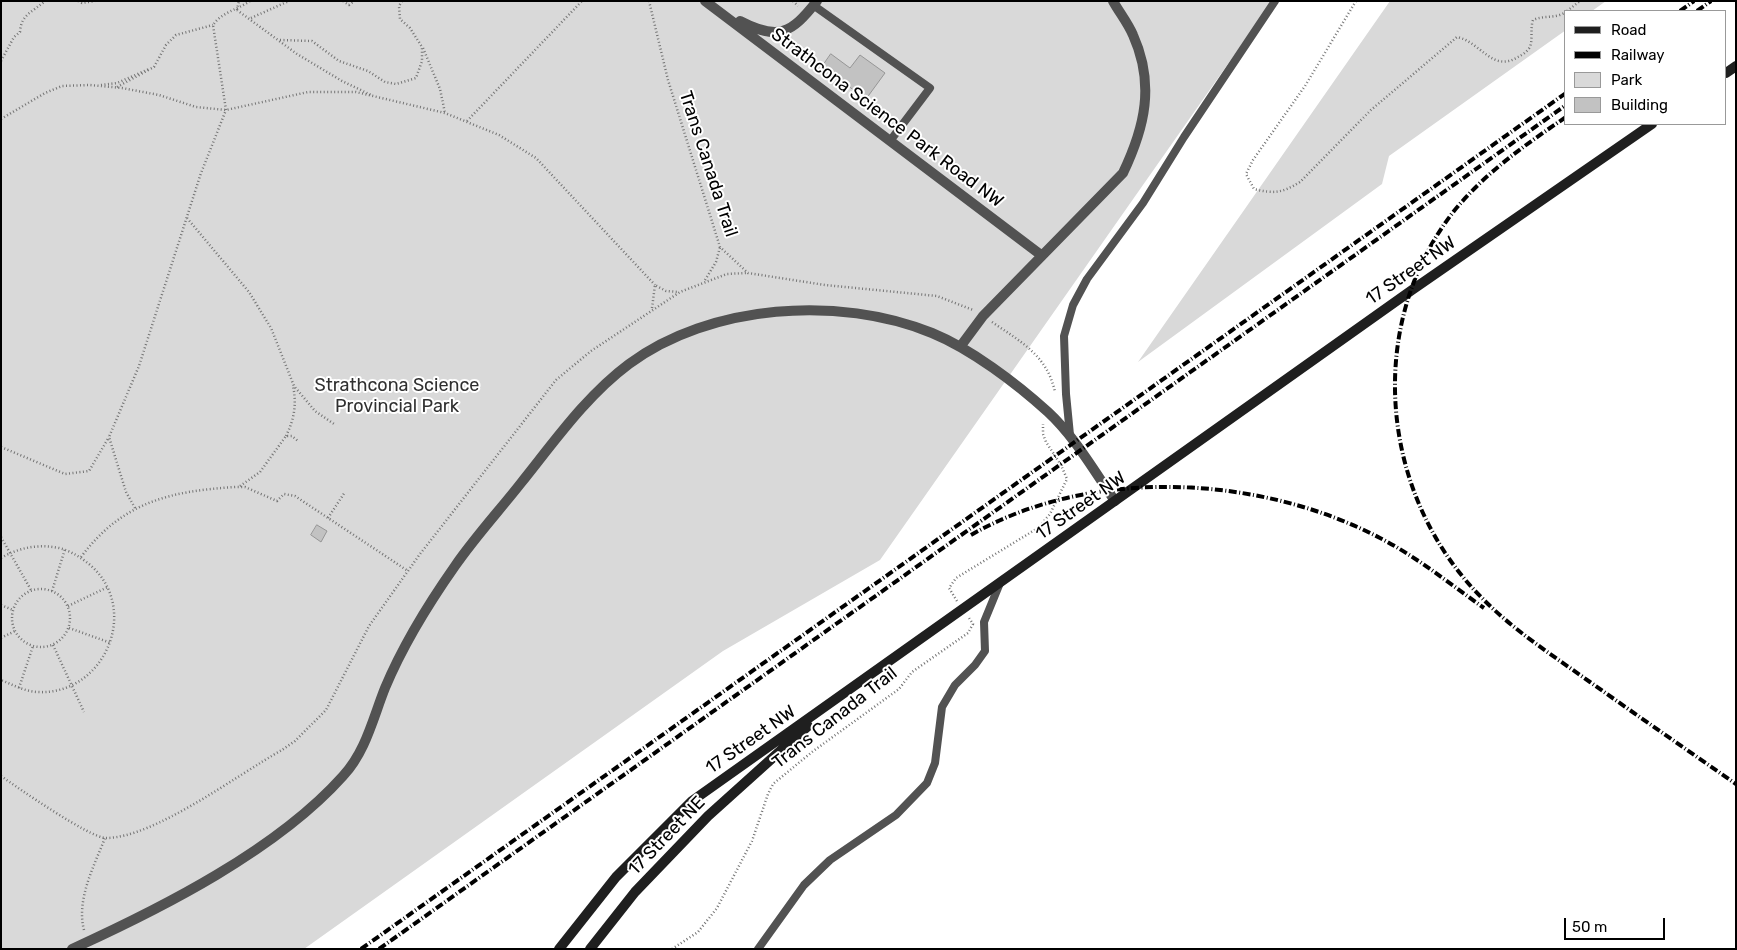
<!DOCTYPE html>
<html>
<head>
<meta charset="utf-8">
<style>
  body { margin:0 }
  #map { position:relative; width:1737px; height:950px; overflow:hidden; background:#fff; font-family:Rubik,sans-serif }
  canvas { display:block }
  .frame { position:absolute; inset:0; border:2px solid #000; pointer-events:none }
  .legend { position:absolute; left:1564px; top:10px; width:162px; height:115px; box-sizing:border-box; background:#fff; border:1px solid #999; margin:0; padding:6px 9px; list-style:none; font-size:15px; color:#000 }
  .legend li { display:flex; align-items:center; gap:10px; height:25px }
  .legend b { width:25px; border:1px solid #999 }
  .scale { position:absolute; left:1564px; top:918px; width:101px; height:22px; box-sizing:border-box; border:2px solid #000; border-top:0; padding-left:6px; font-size:15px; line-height:18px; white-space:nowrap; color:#000; -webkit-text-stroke:4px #fff; paint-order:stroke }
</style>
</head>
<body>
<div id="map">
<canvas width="1737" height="950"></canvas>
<div class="frame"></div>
<ul class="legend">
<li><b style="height:6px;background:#1f1f1f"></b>Road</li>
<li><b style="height:6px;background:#000"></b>Railway</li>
<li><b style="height:14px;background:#d9d9d9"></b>Park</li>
<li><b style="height:14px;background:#c2c2c2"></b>Building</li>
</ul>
<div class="scale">50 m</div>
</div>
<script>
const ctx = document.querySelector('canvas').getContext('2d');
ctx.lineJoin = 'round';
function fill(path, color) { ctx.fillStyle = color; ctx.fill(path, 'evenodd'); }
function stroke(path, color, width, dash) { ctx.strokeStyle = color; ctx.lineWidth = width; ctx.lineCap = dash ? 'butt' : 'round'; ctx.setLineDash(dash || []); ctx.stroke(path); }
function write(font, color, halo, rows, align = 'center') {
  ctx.font = font + ' Rubik,sans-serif'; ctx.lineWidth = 4; ctx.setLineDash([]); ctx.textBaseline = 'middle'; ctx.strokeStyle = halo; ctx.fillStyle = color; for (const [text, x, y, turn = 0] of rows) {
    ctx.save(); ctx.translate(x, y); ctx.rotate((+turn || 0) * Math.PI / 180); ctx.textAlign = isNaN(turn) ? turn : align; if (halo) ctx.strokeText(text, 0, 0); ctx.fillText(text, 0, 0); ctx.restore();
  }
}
fill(new Path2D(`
  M 1,1 L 1272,1 L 880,560 L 723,651 L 304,949 L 1,949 Z
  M 1390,1 L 1606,1 L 1592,11 L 1566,11 L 1566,30 L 1389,156 L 1382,184 L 1138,362 Z`), '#d9d9d9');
const building = new Path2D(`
  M 831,54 L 850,68 L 860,55 L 885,73 L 866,99 L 822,67 Z
  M 317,525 L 327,531 L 321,542 L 311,535 Z`);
fill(building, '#c2c2c2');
stroke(building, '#969696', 1);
stroke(new Path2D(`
  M 78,1 L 82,3 L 95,1
  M 343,1 L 349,5 L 354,1
  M 649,1 L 668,80 L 720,247 L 748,273 L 825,285 L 937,296 L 973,310
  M 793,1 L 798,6
  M 1356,1 L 1305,86 L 1253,160 L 1246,174 L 1254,189 C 1274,194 1282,193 1300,182 L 1371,110 L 1457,37 C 1481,42 1492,73 1518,57 C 1522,55 1527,52 1530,47 C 1533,39 1530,29 1533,20 C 1544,15 1555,19 1566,12
  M 237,10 L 297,54 L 342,81 L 371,95
  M 237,10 L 239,1
  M 1567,11 L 1580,1
  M 251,18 L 289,1
  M 280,40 L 312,41 L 339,61 L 368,71 L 385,82 L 396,84 L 416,78 L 422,61 L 422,47 L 410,28 L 400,19 L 399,6 L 402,1
  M 423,48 L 440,89 L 445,113
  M 1,61 L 14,37 L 20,32 C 21,14 33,12 45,1
  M 101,85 L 117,83 L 149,69
  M 117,87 L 154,67 L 166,45 L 176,35 L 213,25
  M 1,119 L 45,93 L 62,86 L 90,85 L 122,88 L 159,95 L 196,107 L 226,110 L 308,92 L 356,92 L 445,113 L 499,135 L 536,158 L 655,285
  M 467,121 L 582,1
  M 187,218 L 249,292 L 271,328 L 294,386 L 315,411 L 334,424
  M 705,280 L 716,262 L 720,247
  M 652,308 L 655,285 L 666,291 L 678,292
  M 992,322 C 1021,342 1047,355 1055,392
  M 286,436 C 294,420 297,404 293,386
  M 1,447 L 65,474 L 89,471 L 109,437
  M 240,486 L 260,472 L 286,436 L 292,436 L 298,441
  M 135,508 L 126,492 L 109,437 L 139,366 L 201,173 L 226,110 L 213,25 C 222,12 237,10 250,1
  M 328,518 L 345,492
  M 1,537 L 31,590
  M 81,557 C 122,502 170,491 236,487 L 245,487 L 277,501 L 284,494 L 295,496 L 408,571
  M 1,558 C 20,547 39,544 59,548 C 71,551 80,557 89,564 C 142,608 105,696 37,692 C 24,691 13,685 1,680
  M12 618a29 29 0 1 1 58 0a29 29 0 1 1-58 0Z
  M 52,591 L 65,549
  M 957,601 L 949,588 L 956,578 L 1038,528 L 1050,514 L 1067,479 L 1061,465 L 1046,442 L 1043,434 L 1043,424
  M 1,605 L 13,610
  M 68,606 L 108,587
  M 69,628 L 111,643
  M 1,638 L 15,631
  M 53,645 L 84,712
  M 19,688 L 33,646
  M 1,776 C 18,788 90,838 106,838 C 154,838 237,775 282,750 L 295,741 L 326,710 L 369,626 L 420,554 L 556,380 L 591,351 L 680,292 L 727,274 L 746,273
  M 84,930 C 76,900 94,866 105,838
  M 672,949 L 698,932 L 717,908 L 752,841 L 768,794 L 773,784 L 812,752 L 899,689 L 912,672 L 968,633 L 973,624 L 969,618`), '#747474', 2.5, [1, 2.5]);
stroke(new Path2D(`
  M 813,5 L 930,88 L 890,141
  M 1070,435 L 1066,394 L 1064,336 L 1073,305 L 1087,279 L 1143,203 L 1184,137 L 1275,1
  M 758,949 L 804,885 L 830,860 L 896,815 L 927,783 L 935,763 L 942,707 L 955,685 L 975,665 L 985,651 L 984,622 L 1000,583`), '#525252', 8);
stroke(new Path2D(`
  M 705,1 L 1041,255
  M 740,21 C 778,41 791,34 817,1
  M 960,347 L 983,316 L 1123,173 C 1145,127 1155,84 1133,35 C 1128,23 1119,12 1113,1
  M 72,949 C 162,908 277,850 343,776 C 366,751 373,718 385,688 C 403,645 429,603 455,566 C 475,537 499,511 521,483 C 554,442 586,396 629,364 C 710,304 839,295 932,333 C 971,349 1016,383 1048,412 C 1075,437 1094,471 1115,501`), '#525252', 10);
stroke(new Path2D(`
  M 1726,73 L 1736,66
  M 559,949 L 616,877 L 692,801 L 1412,290 L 1652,124
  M 590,949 L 635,892 L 708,816 L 808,726`), '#1f1f1f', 10);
stroke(new Path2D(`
  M 1680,11 L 1694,1
  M 1697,11 L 1711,1
  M 1566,117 C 1525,145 1486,172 1454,211 C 1364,326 1380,495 1481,597 C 1513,630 1552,655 1590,682 C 1638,716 1687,750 1736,784
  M 971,535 C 1091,466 1260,475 1380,538 C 1417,557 1450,584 1484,608
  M 361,949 L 1566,93
  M 379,949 L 1566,105`), '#000', 4, [8, 2.5, 1, 2.5]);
write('18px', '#000', '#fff', [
  ["Strathcona Science Park Road NW",887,118,37],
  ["Trans Canada Trail",708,164,72],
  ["17 Street NW",1411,271,-35],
  ["17 Street NW",1081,506,-35],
  ["Trans Canada Trail",835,718,-38],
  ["17 Street NW",751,740,-35],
  ["17 Street NE",667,836,-46]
]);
write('18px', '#303030', '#fff', [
  ["Strathcona Science",397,386],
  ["Provincial Park",397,407]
]);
</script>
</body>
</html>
